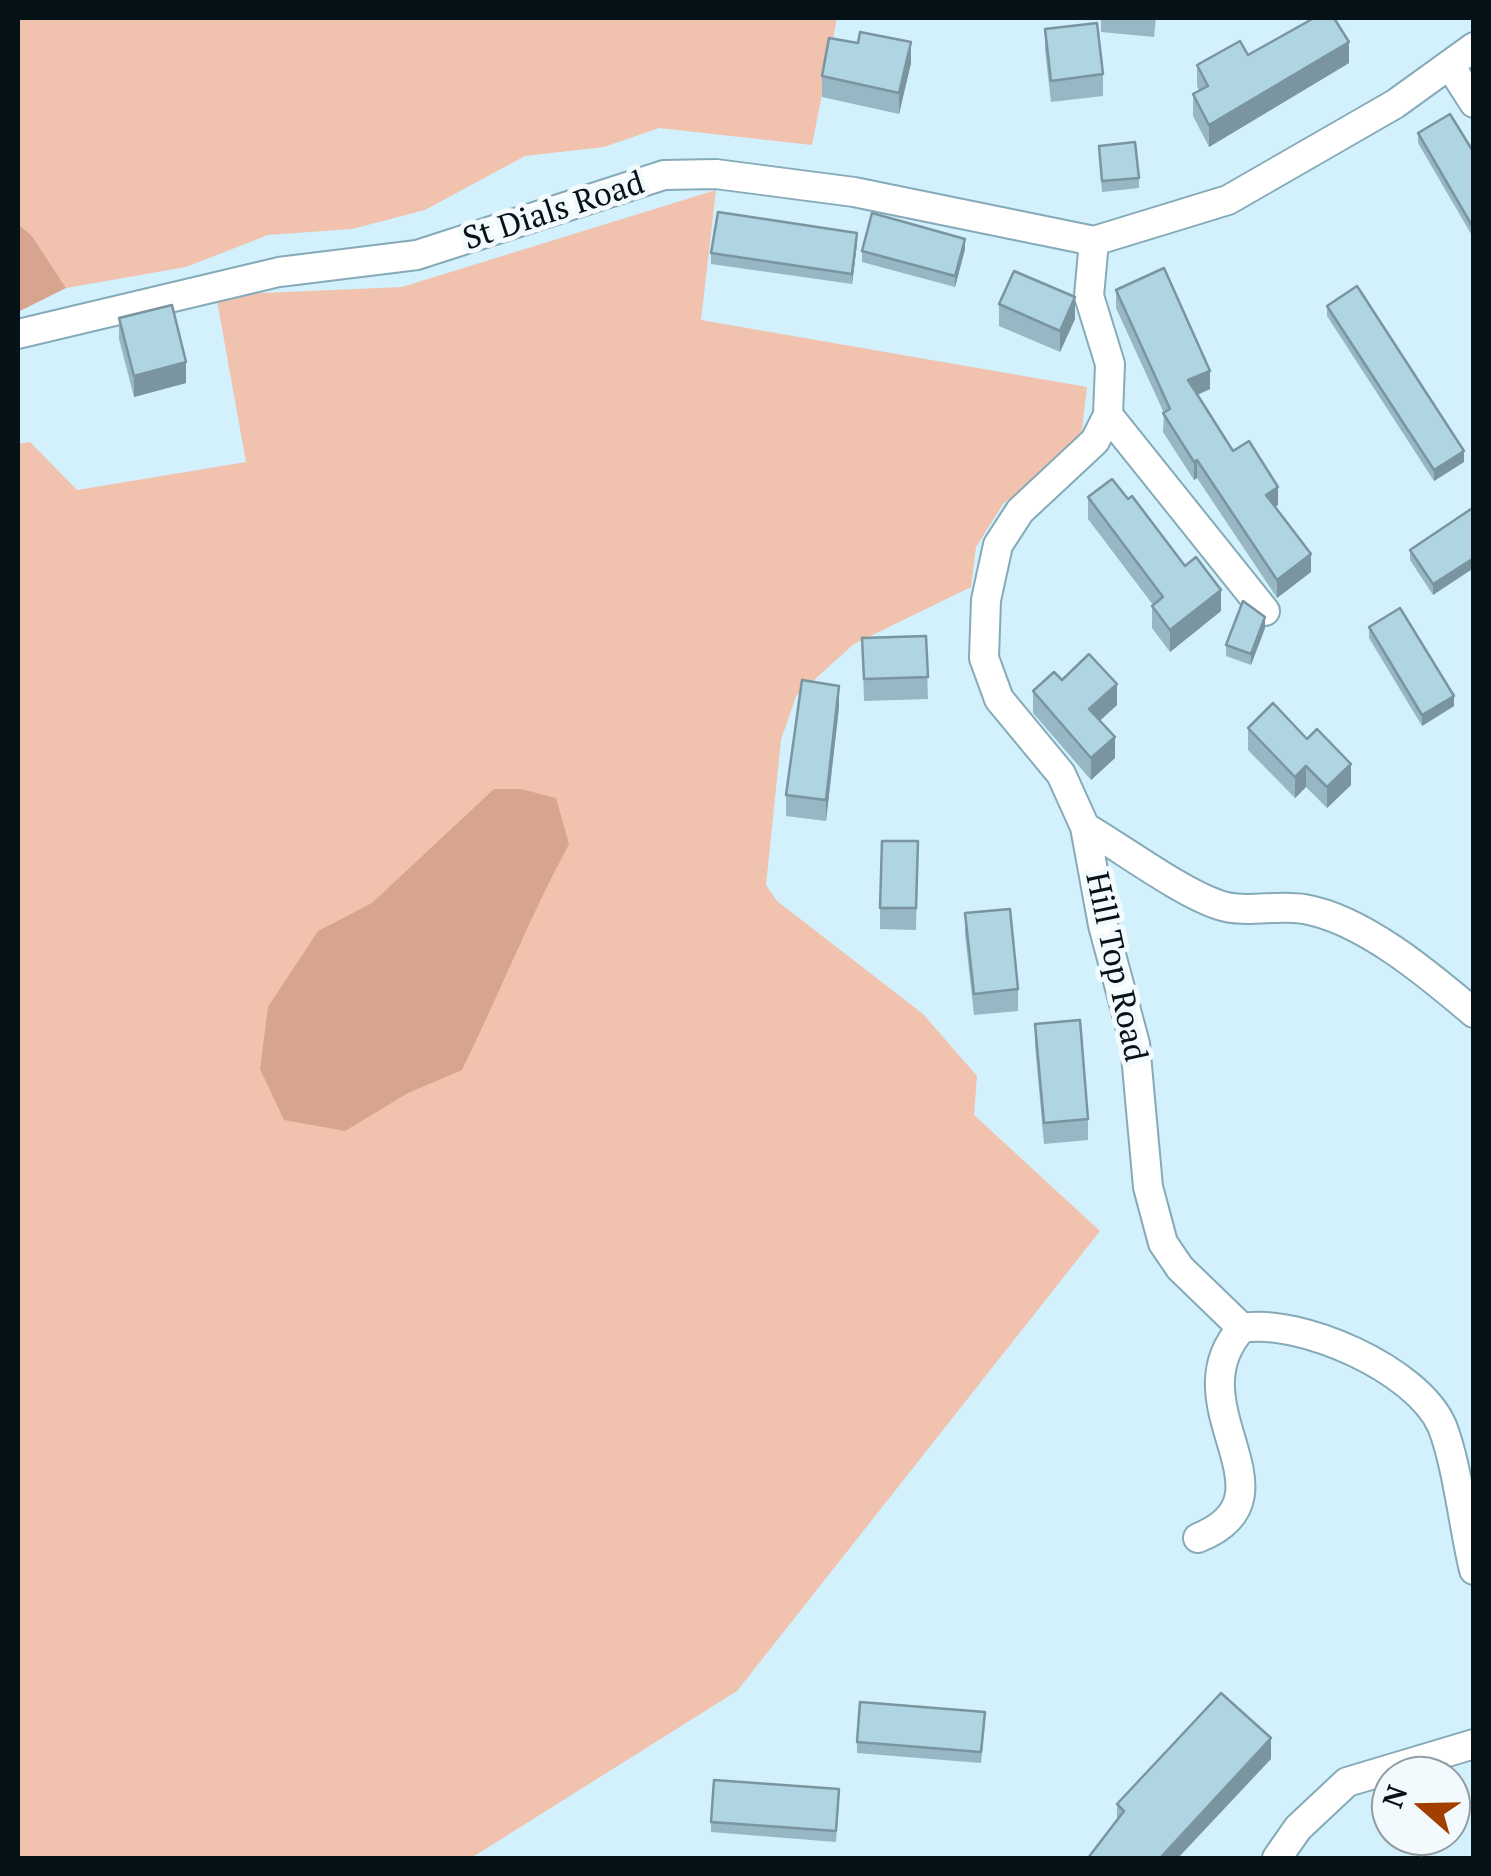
<!DOCTYPE html>
<html>
<head>
<meta charset="utf-8">
<style>
  body { margin:0 }
  #map { position:relative; width:1491px; height:1876px; overflow:hidden; background:#d2f1fc; font-family:"PT Serif",serif }
  canvas { display:block }
  .frame { position:absolute; inset:0; border:20px solid #051217; pointer-events:none }
  .north { position:absolute; left:1371px; top:1756px; width:100px; height:100px; box-sizing:border-box; background:#f2fafd; border:2px solid #939da1; border-radius:50%; rotate:290deg; font-size:28px; font-weight:700; line-height:40px; text-align:center; color:#051217 }
  .north::after { content:''; display:block; margin:auto; width:35px; height:45px; background:#a13e00; clip-path:polygon(50% 0,100% 100%,50% 72%,0 100%) }
</style>
</head>
<body>
<div id="map">
<canvas width="1491" height="1876"></canvas>
<div class="frame"></div>
<div class="north">N</div>
</div>
<script>
const ctx = document.querySelector('canvas').getContext('2d');
ctx.lineJoin = 'round';
function fill(path, color) { ctx.fillStyle = color; ctx.fill(path, 'evenodd'); }
function stroke(path, color, width, dash) { ctx.strokeStyle = color; ctx.lineWidth = width; ctx.lineCap = dash ? 'butt' : 'round'; ctx.setLineDash(dash || []); ctx.stroke(path); }
function write(font, color, halo, rows, align = 'center') {
  ctx.font = font + ' "PT Serif",serif'; ctx.lineWidth = 10; ctx.setLineDash([]); ctx.textBaseline = 'middle'; ctx.strokeStyle = halo; ctx.fillStyle = color; for (const [text, x, y, turn = 0] of rows) {
    ctx.save(); ctx.translate(x, y); ctx.rotate((+turn || 0) * Math.PI / 180); ctx.textAlign = isNaN(turn) ? turn : align; if (halo) ctx.strokeText(text, 0, 0); ctx.fillText(text, 0, 0); ctx.restore();
  }
}
fill(new Path2D(`
  M 18,18 L 837,18 L 812,145 L 659,128 L 604,147 L 525,156 L 425,210 L 352,229 L 268,235 L 186,267 L 66,288 L 32,236 L 18,224 Z
  M 716,190 L 701,320 L 1087,387 L 1081,438 L 1068,453 L 1003,504 L 976,547 L 971,587 L 854,644 L 796,696 L 781,740 L 766,885 L 777,901 L 923,1014 L 977,1076 L 974,1115 L 1100,1231 L 737,1691 L 471,1858 L 18,1858 L 18,444 L 30,442 L 77,490 L 246,462 L 216,295 L 402,287 Z`), '#f1c2ae');
fill(new Path2D(`
  M 18,224 L 32,236 L 66,288 L 18,312 Z
  M 494,789 L 521,789 L 556,798 L 569,844 C 529,918 499,995 462,1070 L 408,1093 L 345,1131 L 284,1120 L 260,1069 L 268,1007 L 318,931 L 372,903 Z`), '#d7a58f');
const street = new Path2D(`
  M 1451,67 L 1474,103
  M 1094,241 L 1089,296 L 1110,364 L 1108,415 L 1095,441 L 1020,511 L 998,545 L 986,600 L 984,658 L 999,699 L 1061,774 L 1085,827 L 1103,925 L 1135,1044 L 1148,1187 L 1163,1243 L 1180,1268 L 1242,1328
  M 18,334 L 279,272 L 417,255 L 664,175 L 716,174 L 854,192 L 1094,241 L 1228,200 L 1395,104 L 1474,47
  M 1108,415 L 1265,611
  M 1085,827 C 1123,849 1180,892 1219,905 C 1246,914 1276,904 1304,909 C 1363,919 1429,975 1474,1013
  M 1242,1328 C 1300,1318 1417,1369 1442,1426 C 1457,1463 1464,1529 1474,1570
  M 1198,1538 C 1303,1496 1171,1405 1242,1328
  M 1277,1858 L 1298,1828 L 1347,1782 L 1474,1744`);
stroke(street, '#85aab8', 32);
stroke(street, '#fff', 28);
fill(new Path2D(`
  M 1101,18 L 1156,18 L 1154,37 L 1101,32 Z
  M 1045,29 L 1103,74 L 1103,96 L 1051,102 L 1045,50 Z
  M 1248,55 L 1349,63 L 1209,147 L 1193,116 L 1193,94 L 1199,91 L 1197,86 L 1197,65 Z
  M 911,63 L 899,114 L 822,97 L 822,76 Z
  M 1418,133 L 1474,153 L 1474,239 L 1418,143 Z
  M 1099,146 L 1139,178 L 1139,188 L 1102,192 Z
  M 857,243 L 852,284 L 711,264 L 711,253 Z
  M 965,249 L 955,287 L 862,262 L 862,251 Z
  M 1116,290 L 1210,389 L 1197,395 L 1233,451 L 1278,505 L 1275,507 L 1311,572 L 1277,598 L 1197,478 L 1194,480 L 1163,432 L 1164,413 L 1116,308 Z
  M 999,304 L 1075,319 L 1060,352 L 999,326 Z
  M 1327,306 L 1464,462 L 1434,481 L 1327,316 Z
  M 119,318 L 186,383 L 134,397 L 119,339 Z
  M 1088,497 L 1128,499 L 1221,611 L 1170,652 L 1152,628 L 1152,606 L 1153,605 L 1088,519 Z
  M 1474,507 L 1433,595 L 1410,560 L 1410,550 Z
  M 1369,627 L 1454,706 L 1422,726 L 1369,638 Z
  M 1265,628 L 1251,665 L 1226,656 L 1226,645 Z
  M 926,636 L 928,699 L 864,701 L 862,638 Z
  M 1062,680 L 1117,705 L 1100,721 L 1115,758 L 1091,780 L 1033,713 L 1033,691 Z
  M 839,707 L 826,821 L 786,816 L 786,795 Z
  M 1248,728 L 1351,785 L 1327,808 L 1306,787 L 1295,798 L 1248,750 Z
  M 918,841 L 916,930 L 880,929 L 880,908 Z
  M 965,913 L 1018,989 L 1018,1011 L 974,1015 L 965,934 Z
  M 1035,1024 L 1088,1119 L 1088,1140 L 1044,1144 L 1035,1045 Z
  M 985,1723 L 981,1763 L 857,1753 L 857,1742 Z
  M 1271,1759 L 1117,1821 L 1117,1804 Z
  M 839,1800 L 836,1842 L 711,1832 L 711,1822 Z`), '#96b7c3');
fill(new Path2D(`
  M 911,42 L 911,63 L 899,114 L 899,93 Z
  M 1349,42 L 1349,63 L 1209,147 L 1209,125 Z
  M 857,233 L 857,243 L 852,284 L 852,274 Z
  M 965,239 L 965,249 L 955,287 L 955,276 Z
  M 1075,297 L 1075,319 L 1060,352 L 1060,331 Z
  M 186,362 L 186,383 L 134,397 L 134,376 Z
  M 1210,371 L 1210,389 L 1188,399 L 1188,380 Z
  M 1464,451 L 1464,462 L 1434,481 L 1434,470 Z
  M 1197,460 L 1197,478 L 1194,480 L 1194,462 Z
  M 1278,487 L 1278,505 L 1266,513 L 1266,495 Z
  M 1311,554 L 1311,572 L 1277,598 L 1277,580 Z
  M 1474,558 L 1474,568 L 1433,595 L 1433,584 Z
  M 1221,590 L 1221,611 L 1170,652 L 1170,630 Z
  M 1265,617 L 1265,628 L 1251,665 L 1251,654 Z
  M 1117,684 L 1117,705 L 1089,730 L 1089,709 Z
  M 839,686 L 839,707 L 826,821 L 826,800 Z
  M 1454,696 L 1454,706 L 1422,726 L 1422,715 Z
  M 1115,737 L 1115,758 L 1091,780 L 1091,758 Z
  M 1351,764 L 1351,785 L 1327,808 L 1327,787 Z
  M 1306,766 L 1306,787 L 1295,798 L 1295,777 Z
  M 1271,1738 L 1271,1759 L 1178,1858 L 1160,1858 Z`), '#7a959f');
const building = new Path2D(`
  M 1314,18 L 1334,18 L 1349,42 L 1209,125 L 1193,94 L 1208,86 L 1197,65 L 1240,41 L 1248,55 Z
  M 1097,23 L 1103,74 L 1051,81 L 1045,29 Z
  M 860,32 L 911,42 L 899,93 L 822,76 L 829,38 L 858,43 Z
  M 1450,114 L 1474,153 L 1474,229 L 1418,133 Z
  M 1135,142 L 1139,178 L 1102,181 L 1099,146 Z
  M 718,212 L 857,233 L 852,274 L 711,253 Z
  M 872,213 L 965,239 L 955,276 L 862,251 Z
  M 1164,268 L 1210,371 L 1188,380 L 1233,451 L 1249,441 L 1278,487 L 1266,495 L 1311,554 L 1277,580 L 1197,460 L 1194,462 L 1163,413 L 1170,409 L 1116,290 Z
  M 1014,271 L 1075,297 L 1060,331 L 999,304 Z
  M 1357,286 L 1464,451 L 1434,470 L 1327,306 Z
  M 172,305 L 186,362 L 134,376 L 119,318 Z
  M 1112,479 L 1128,499 L 1132,496 L 1185,566 L 1196,557 L 1221,590 L 1170,630 L 1152,606 L 1163,597 L 1088,497 Z
  M 1474,507 L 1474,558 L 1433,584 L 1410,550 Z
  M 1243,601 L 1265,617 L 1251,654 L 1226,645 Z
  M 1400,608 L 1454,696 L 1422,715 L 1369,627 Z
  M 926,636 L 928,677 L 864,679 L 862,638 Z
  M 1089,654 L 1117,684 L 1089,709 L 1115,737 L 1091,758 L 1033,691 L 1054,672 L 1062,680 Z
  M 802,680 L 839,686 L 826,800 L 786,795 Z
  M 1273,703 L 1307,739 L 1317,729 L 1351,764 L 1327,787 L 1306,766 L 1295,777 L 1248,728 Z
  M 882,841 L 918,841 L 916,908 L 880,908 Z
  M 1010,909 L 1018,989 L 974,994 L 965,913 Z
  M 1080,1020 L 1088,1119 L 1044,1123 L 1035,1024 Z
  M 1221,1693 L 1271,1738 L 1160,1858 L 1088,1858 L 1124,1811 L 1117,1804 Z
  M 860,1702 L 985,1712 L 981,1752 L 857,1742 Z
  M 714,1780 L 839,1789 L 836,1831 L 711,1822 Z`);
fill(building, '#afd5e3');
stroke(building, '#7a959f', 2.5);
write('32px', '#051217', '#f2fafd', [
  ["St Dials Road",554,212,-18],
  ["Hill Top Road",1115,967,78]
]);
</script>
</body>
</html>
